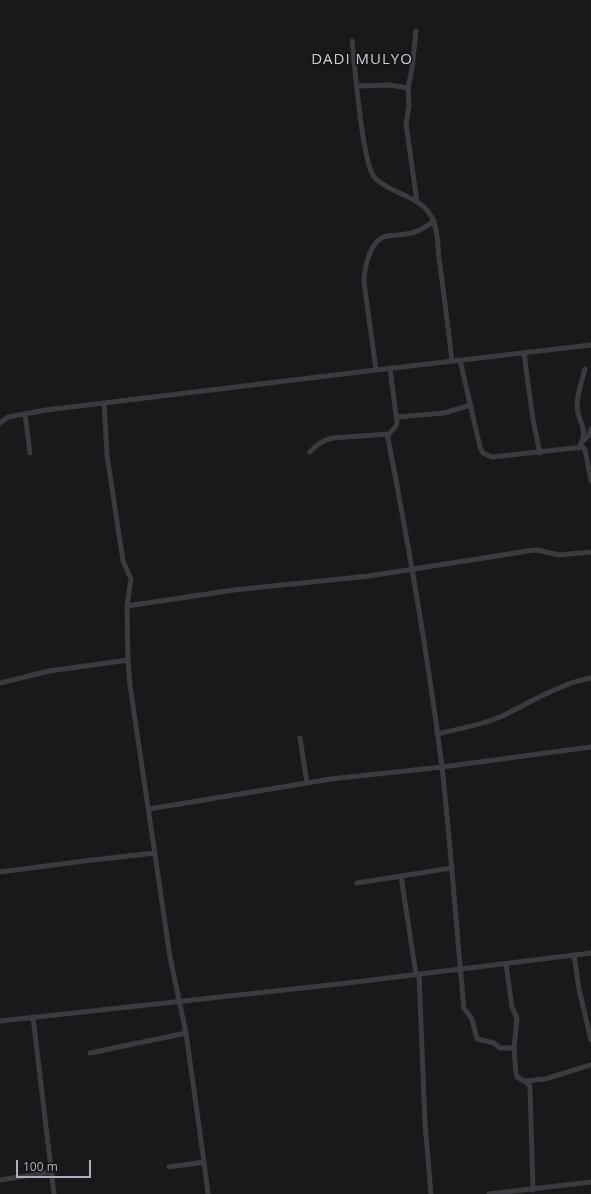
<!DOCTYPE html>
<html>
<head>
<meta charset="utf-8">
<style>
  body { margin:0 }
  #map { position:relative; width:591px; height:1194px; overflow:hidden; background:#19191b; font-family:"Open Sans",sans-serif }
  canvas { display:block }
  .scale { position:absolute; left:16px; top:1160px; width:75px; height:18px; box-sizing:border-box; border:2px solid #aab0bc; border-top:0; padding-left:5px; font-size:12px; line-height:14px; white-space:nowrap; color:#aab0bc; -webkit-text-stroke:3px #141416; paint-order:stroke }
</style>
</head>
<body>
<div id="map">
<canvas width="591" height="1194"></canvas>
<div class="scale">100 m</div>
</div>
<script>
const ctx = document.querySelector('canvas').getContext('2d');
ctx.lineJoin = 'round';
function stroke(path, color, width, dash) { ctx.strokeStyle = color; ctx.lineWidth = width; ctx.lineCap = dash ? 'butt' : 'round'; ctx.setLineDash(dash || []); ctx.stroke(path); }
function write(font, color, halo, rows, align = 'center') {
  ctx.font = font + ' "Open Sans",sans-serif'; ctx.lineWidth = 3.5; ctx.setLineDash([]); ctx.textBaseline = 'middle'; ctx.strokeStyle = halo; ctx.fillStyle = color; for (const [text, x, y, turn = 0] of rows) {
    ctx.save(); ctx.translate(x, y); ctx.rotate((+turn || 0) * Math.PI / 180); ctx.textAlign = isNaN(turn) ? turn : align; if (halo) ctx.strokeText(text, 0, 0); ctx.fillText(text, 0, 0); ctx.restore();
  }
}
stroke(new Path2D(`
  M 416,31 L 412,69 L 408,88 L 409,105 L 406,124 L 417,202
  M 352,41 C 355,65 362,165 375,178 C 391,195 423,195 433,220 C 438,231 438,246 439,259 C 444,293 448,327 452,361
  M 357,86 L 390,85 L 408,88
  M 524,353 L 533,420 L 540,453
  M 460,360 L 480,447 L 483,453 L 492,457 L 583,447 L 585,450 L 591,481
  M 390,368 L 397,423 C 396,430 388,431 388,438 C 409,547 428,656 442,767 C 451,847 456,927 464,1008 L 472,1019 L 477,1039 L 494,1043 L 500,1048 L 514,1048
  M 376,370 L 364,282 C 364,269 370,243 382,238 C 387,235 392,236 397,235 C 414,234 420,231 434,221
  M 104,403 L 107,455 L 123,561 L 131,579 L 127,606 L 128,660 L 130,685 L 170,957 L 186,1033 L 204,1162 L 208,1194
  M 25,414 L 30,453
  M 397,417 L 444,413 L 471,405
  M 0,423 L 8,417 L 46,410 L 376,370 L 591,345
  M 584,440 L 589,435 L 591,429
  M 579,448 C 590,428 578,424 577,406 C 577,394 582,381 585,369
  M 310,452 C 317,444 322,441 332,438 L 389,434
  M 127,606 L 234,590 L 369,576 L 528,551 L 537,550 L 559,555 L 591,552
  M 0,683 L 49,671 L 128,660
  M 437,734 C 458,729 481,725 500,717 C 530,703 558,684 591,678
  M 300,738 L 307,783
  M 149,809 L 331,779 L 442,767 L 591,747
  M 0,872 L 84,861 L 155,853
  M 401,876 L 416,975
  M 357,883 L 452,868
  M 574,955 L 579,989 L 591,1040
  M 506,964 L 512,1007 L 517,1018 L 514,1048 L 516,1073 L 517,1077 L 529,1084 L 530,1088 L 533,1190
  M 419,974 L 425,1123 L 431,1194
  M 33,1017 L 54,1194
  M 0,1021 L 339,984 L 591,953
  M 90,1053 L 186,1033
  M 526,1081 L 545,1079 L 591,1065
  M 169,1167 L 204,1162
  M 0,1180 L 51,1172
  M 489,1194 L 591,1182`), '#393b40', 5);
ctx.letterSpacing = '1px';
write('15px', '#cccfd7', '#141416', [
  ["DADI MULYO",362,60]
]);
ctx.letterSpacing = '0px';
</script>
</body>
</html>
